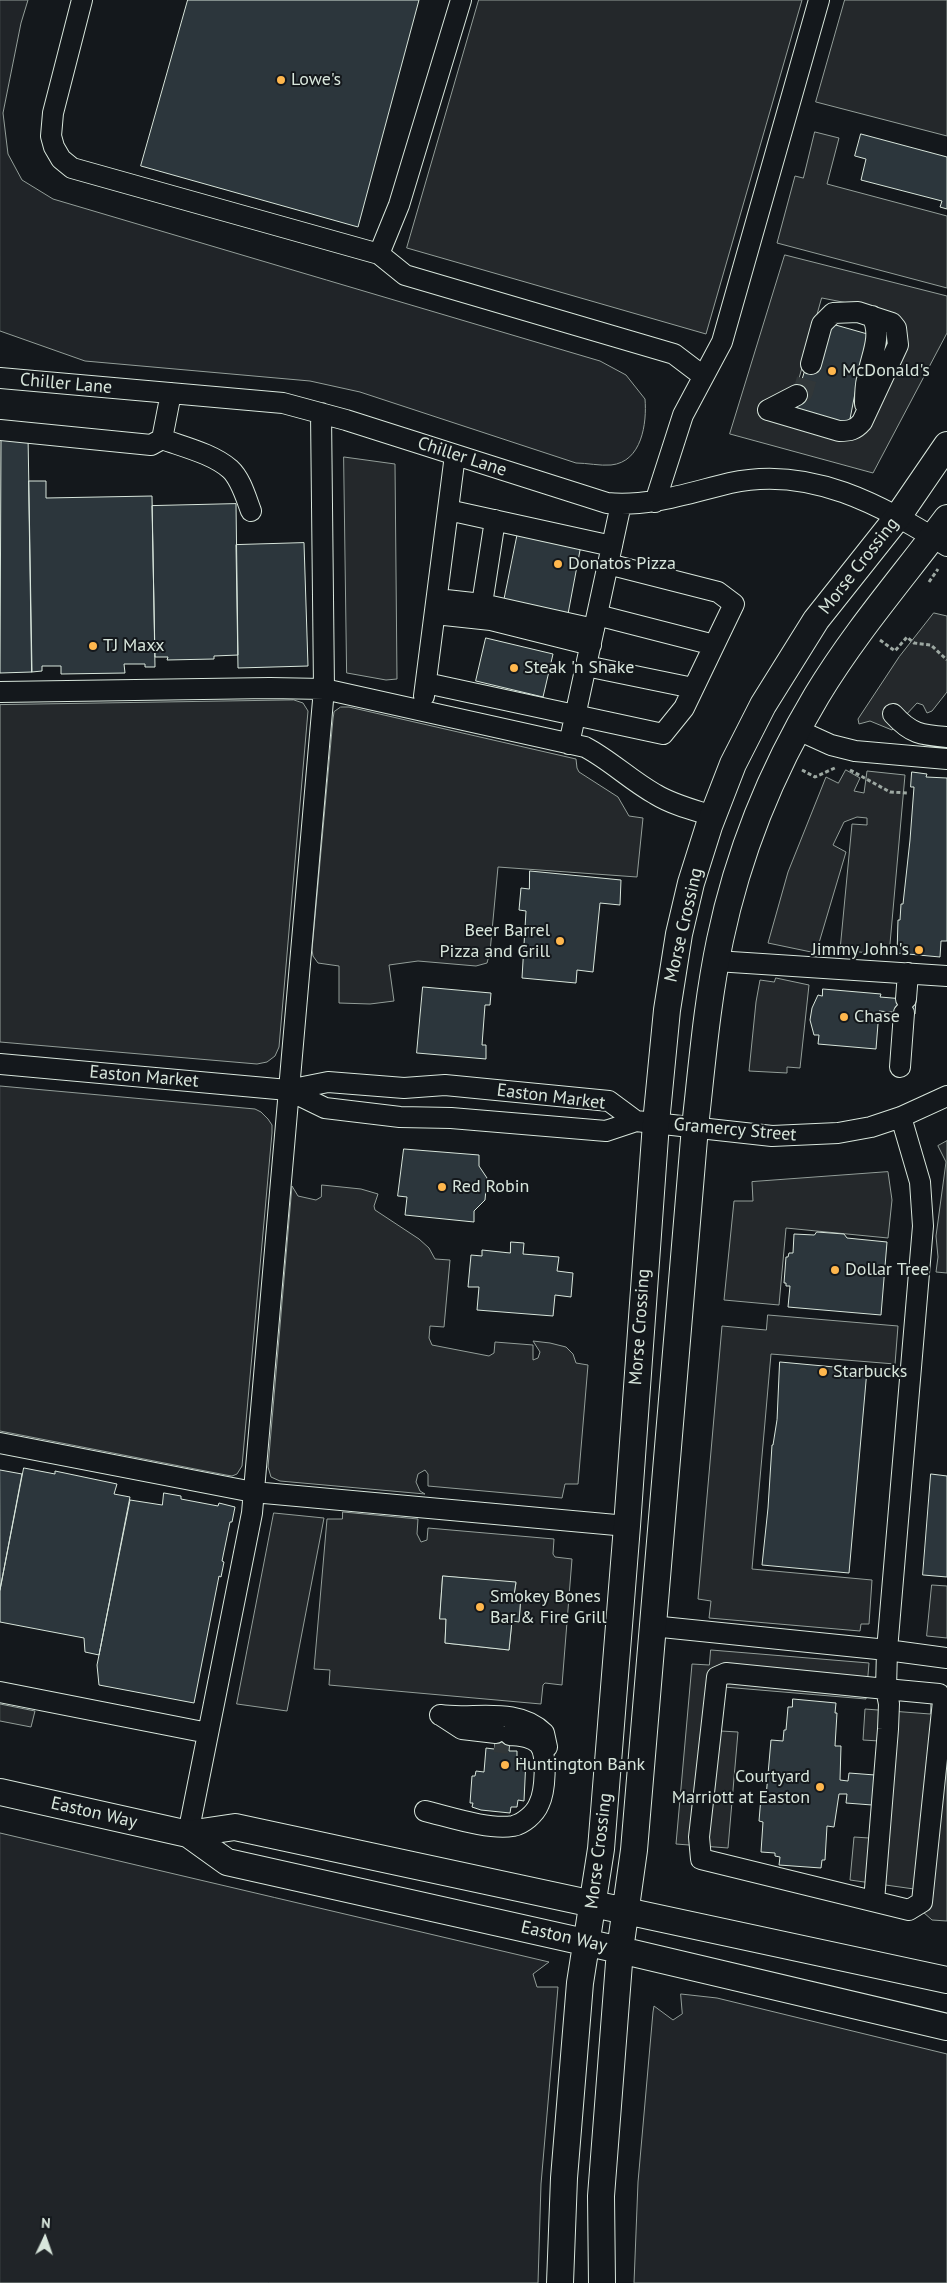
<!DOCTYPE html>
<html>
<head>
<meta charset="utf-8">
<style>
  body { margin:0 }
  #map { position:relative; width:947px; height:2283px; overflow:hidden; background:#14181c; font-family:"PT Sans",sans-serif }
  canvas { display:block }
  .north { position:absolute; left:20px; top:2213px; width:50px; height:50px; -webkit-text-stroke:4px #14181c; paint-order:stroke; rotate:3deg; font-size:14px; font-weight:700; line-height:20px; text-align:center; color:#d8e6dc }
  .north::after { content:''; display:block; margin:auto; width:18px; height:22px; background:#d8e6dc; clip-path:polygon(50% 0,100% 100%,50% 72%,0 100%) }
</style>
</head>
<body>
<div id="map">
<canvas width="947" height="2283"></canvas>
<div class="north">N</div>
</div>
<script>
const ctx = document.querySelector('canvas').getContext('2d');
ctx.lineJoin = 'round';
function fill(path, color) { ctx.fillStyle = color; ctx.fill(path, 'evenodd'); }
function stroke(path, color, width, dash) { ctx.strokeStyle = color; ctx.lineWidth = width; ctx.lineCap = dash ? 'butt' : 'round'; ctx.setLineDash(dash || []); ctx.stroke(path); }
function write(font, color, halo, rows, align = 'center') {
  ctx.font = font + ' "PT Sans",sans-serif'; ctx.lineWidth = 4; ctx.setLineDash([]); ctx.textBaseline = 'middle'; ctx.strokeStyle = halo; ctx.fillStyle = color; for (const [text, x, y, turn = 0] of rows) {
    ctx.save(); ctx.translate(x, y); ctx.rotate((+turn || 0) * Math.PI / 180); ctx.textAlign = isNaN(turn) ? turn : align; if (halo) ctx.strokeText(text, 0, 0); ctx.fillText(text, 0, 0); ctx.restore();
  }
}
const green = new Path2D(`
  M 0,0 L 28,0 L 21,23 L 3,113 L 8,154 L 22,180 L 53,199 L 600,361 L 626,375 L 645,399 C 647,423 642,462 611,465 C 600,466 587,463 576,463 L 360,392 L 310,381 L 85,361 L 0,331 Z
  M 0,1833 L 549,1962 L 533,1974 L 537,1987 L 558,1987 L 541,2184 L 538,2283 L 0,2283 Z
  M 681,1994 L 717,1998 L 947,2054 L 947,2283 L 634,2283 L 638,2182 L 653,2012 L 654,2006 L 673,2020 L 682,2014 Z`);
fill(green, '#202428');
stroke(green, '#939e99', 1);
const parking = new Path2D(`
  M 479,0 L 802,0 L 706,334 L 407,248 Z
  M 845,0 L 947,0 L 947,136 L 816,102 Z
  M 815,132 L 839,138 L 827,184 L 947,216 L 947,288 L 777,243 L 795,176 L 803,178 Z
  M 785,255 L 947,296 L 947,333 L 873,473 L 730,434 ZM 822,298 L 878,309 L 900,346 L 854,434 L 788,419 Z
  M 344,457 L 395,464 L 397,679 L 386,680 L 347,673 Z
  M 934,613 L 947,616 L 947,692 L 932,711 L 927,713 L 923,705 L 917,703 L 892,730 L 870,721 L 859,724 L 858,719 L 899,657 Z
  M 294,700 L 303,703 L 308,711 L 279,1047 L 275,1056 L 267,1062 L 257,1064 L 0,1042 L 0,705 Z
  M 341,707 L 349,707 L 576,759 L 577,768 L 579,772 L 618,797 L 629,816 L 643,818 L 637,877 L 498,867 L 490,952 L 487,963 L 476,966 L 418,961 L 389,965 L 394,1001 L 370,1004 L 339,1003 L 339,966 L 318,963 L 313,956 L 312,950 L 333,719 L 334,712 Z
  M 846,770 L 860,778 L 854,791 L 864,793 L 867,771 L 905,775 L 889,955 L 840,950 L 852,824 L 867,825 L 867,818 L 857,817 L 844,822 L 833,845 L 846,852 L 816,953 L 768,943 L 788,872 L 826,777 L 838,783 Z
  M 776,978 L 809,985 L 800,1068 L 787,1067 L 787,1073 L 749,1071 L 756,1002 L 760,980 L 774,982 Z
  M 0,1086 L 255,1109 L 261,1112 L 268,1119 L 272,1125 L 272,1133 L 242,1466 L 237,1474 L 232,1476 L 226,1475 L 0,1431 Z
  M 947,1141 L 947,1273 L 936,1272 L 938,1257 L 936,1236 L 946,1162 L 938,1146 Z
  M 888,1172 L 892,1200 L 888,1238 L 786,1228 L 779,1305 L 724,1300 L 734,1201 L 753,1201 L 752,1182 Z
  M 322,1185 L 361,1189 L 378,1194 L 374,1206 L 375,1210 L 419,1239 L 429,1248 L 435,1259 L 450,1260 L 444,1327 L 430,1326 L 429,1338 L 432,1345 L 489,1356 L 494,1353 L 495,1342 L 533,1345 L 533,1360 L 538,1358 L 540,1352 L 533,1341 L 550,1343 L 566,1347 L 573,1354 L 576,1363 L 588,1365 L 578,1484 L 565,1484 L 562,1498 L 428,1486 L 428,1474 L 425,1470 L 418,1474 L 416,1482 L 420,1491 L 425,1494 L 280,1481 L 271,1477 L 268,1467 L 292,1186 L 298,1196 L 316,1200 L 321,1197 Z
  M 768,1315 L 898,1326 L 895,1364 L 771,1354 L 752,1569 L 872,1580 L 869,1624 L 861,1624 L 860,1631 L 709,1618 L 711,1601 L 698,1599 L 722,1326 L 766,1330 Z
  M 343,1512 L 418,1519 L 417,1534 L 421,1542 L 427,1540 L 428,1528 L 554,1539 L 553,1554 L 555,1557 L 572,1559 L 562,1685 L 545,1683 L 543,1685 L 541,1704 L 329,1685 L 330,1670 L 314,1669 L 327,1519 L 342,1519 ZM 443,1576 L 516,1583 L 514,1595 L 521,1596 L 519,1621 L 512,1621 L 509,1650 L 445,1643 L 446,1619 L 440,1618 Z
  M 274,1513 L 324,1518 L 287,1711 L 237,1704 Z
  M 932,1585 L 947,1586 L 947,1638 L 927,1636 Z
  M 711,1650 L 869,1663 L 866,1699 L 724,1687 L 721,1731 L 738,1732 L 728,1848 L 676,1844 L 692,1664 L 709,1665 Z
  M 932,1685 L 947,1686 L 947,1921 L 932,1920 L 913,1903 L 914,1889 L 850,1880 L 854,1837 L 869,1838 L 879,1741 L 863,1740 L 865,1709 L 930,1714 Z
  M 0,1704 L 35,1711 L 31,1727 L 0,1721 Z`);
fill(parking, '#24282b');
stroke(parking, '#939e99', 1);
const building = new Path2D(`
  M 188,0 L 419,0 L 358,227 L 141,166 Z
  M 861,134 L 947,157 L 947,209 L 940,207 L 942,201 L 861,180 L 866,159 L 855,156 Z
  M 825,322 L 871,335 L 858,378 L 849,424 L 793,409 L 807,363 Z
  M 28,435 L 32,672 L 0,673 L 1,436 Z
  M 29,481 L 46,481 L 46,498 L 152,496 L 155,667 L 145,667 L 145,664 L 124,664 L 125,673 L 61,674 L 61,666 L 42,666 L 42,671 L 32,672 Z
  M 236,504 L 238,655 L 214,656 L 214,659 L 167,660 L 168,657 L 155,657 L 152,506 Z
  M 518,532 L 581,545 L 568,614 L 504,601 Z
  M 304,543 L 308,666 L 238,668 L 236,545 Z
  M 486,638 L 553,654 L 543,697 L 476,681 Z
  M 912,772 L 927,774 L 926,777 L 947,778 L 947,941 L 941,941 L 940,957 L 897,953 L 898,920 L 900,920 L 901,904 L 903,904 L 910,840 L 914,787 L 911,787 Z
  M 530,871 L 621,880 L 620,905 L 600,903 L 593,972 L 577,970 L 576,983 L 522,978 L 526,911 L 519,910 L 521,888 L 529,889 Z
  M 423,987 L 491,993 L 490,1005 L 485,1005 L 482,1045 L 486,1045 L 486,1059 L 417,1053 Z
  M 823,989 L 881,994 L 880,997 L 916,1000 L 915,1014 L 879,1011 L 876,1049 L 818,1044 L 819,1035 L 814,1035 L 810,1020 L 812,1008 L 818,995 L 822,996 Z
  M 404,1149 L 479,1155 L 479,1166 L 487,1178 L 485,1200 L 474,1211 L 474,1222 L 405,1215 L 407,1197 L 398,1196 Z
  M 817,1232 L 844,1234 L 847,1238 L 887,1242 L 881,1315 L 788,1307 L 790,1286 L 786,1286 L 786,1283 L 784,1283 L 786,1257 L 788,1257 L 789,1253 L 793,1253 L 794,1234 L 814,1235 Z
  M 511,1242 L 524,1243 L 523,1254 L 559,1257 L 557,1271 L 573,1273 L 571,1297 L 555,1295 L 553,1316 L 477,1310 L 479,1287 L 468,1287 L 471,1255 L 482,1256 L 482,1250 L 510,1253 Z
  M 780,1362 L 867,1370 L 849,1573 L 762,1565 L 768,1508 L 772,1445 L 773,1445 L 777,1420 Z
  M 24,1468 L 55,1474 L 55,1471 L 117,1484 L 114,1494 L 130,1497 L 99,1655 L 85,1652 L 84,1638 L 0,1622 L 0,1590 Z
  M 0,1470 L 22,1474 L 0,1590 Z
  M 931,1474 L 947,1476 L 947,1577 L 923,1575 Z
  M 164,1493 L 181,1496 L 181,1499 L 218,1506 L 219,1503 L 235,1507 L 232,1522 L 230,1522 L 222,1561 L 224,1562 L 221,1577 L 219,1576 L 194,1703 L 99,1685 L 97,1665 L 130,1500 L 162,1505 Z
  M 443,1576 L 516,1582 L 514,1595 L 521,1595 L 519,1622 L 512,1621 L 509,1650 L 445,1643 L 446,1619 L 440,1619 Z
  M 793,1699 L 836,1703 L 835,1713 L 837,1713 L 835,1746 L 841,1746 L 840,1780 L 848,1781 L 849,1773 L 875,1775 L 872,1805 L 846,1803 L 847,1794 L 839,1794 L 834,1827 L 827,1826 L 825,1860 L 822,1860 L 821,1868 L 779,1865 L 780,1857 L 775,1856 L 775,1853 L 761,1852 L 763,1822 L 759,1821 L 761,1797 L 766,1797 L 771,1740 L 783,1741 L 784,1730 L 786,1730 L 788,1707 L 792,1707 Z
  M 497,1721 L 511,1723 L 509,1751 L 517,1751 L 517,1758 L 526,1759 L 524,1801 L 518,1800 L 517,1807 L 511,1807 L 510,1813 L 481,1810 L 472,1807 L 473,1803 L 470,1803 L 472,1776 L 475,1776 L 476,1771 L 484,1772 L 486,1748 L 494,1749 Z`);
fill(building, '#2c363c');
stroke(building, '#d8e6dc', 1);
stroke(new Path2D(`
  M 797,395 L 803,392 L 811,364
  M 495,1742 L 509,1744`), '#313739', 20, [20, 10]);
const minor = new Path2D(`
  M 82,0 L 53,113 L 51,136 L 54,147 L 61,159 L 72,168 L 379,254 L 405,275 L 674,354 L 703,376
  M 379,254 L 399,205 L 461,0
  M 0,378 L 283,403 L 346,420 L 607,503 C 650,507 688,493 730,483 C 810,465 881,505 947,546
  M 865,404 C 865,395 865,387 867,379 C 870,358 883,337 872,316
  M 768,410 L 839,431 C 850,431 855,430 862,422 L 898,345 L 896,328 L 892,323 L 858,312 L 833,313 L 822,324 L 811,364
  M 768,410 L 797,395
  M 0,430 L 151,445 L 162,439 L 171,393
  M 162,439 C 184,447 213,454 230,469 C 241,479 246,498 251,511
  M 655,502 L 683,415 L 722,342 L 819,0
  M 448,510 L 612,546
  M 437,599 L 482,604 L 594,629
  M 482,604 L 495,520
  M 435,614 L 491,620 L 591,645
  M 597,615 L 714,645
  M 586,666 L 693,688
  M 426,683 L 663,734 L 684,708 L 734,604 L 718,592 L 608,564
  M 0,692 L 270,688 L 324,689 L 585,747 C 610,760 630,780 655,794 C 673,805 694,810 713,816
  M 424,696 L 455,455
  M 893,714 C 911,734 921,735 947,737
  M 798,730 L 831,745 L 855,751 L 947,759
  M 569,744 L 621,504
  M 716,961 L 947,976
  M 906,999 L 908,973
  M 0,1064 L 288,1090 L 328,1082 L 404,1088 L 445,1085 L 609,1101 L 636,1121
  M 900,1067 L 904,1013
  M 288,1090 L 325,1108 L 400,1117 L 451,1118 L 606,1131 L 636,1121 L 772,1136 L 838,1133 L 871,1127 L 901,1117 L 947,1096
  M 901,1117 L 920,1182 L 923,1226 L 887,1650 L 947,1658
  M 0,1443 L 253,1492 L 627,1526
  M 652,1626 L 887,1650 L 886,1689 L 939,1694 L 943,1701 L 922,1902 L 909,1910 L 701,1859 L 699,1837 L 717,1677 L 726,1673 L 886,1689 L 889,1704 L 888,1729 L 874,1901
  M 0,1692 L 208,1733
  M 440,1715 C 473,1720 517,1706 544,1733 L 547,1747
  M 442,1716 L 462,1729 L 496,1733
  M 425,1811 C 450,1817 488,1830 513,1826 C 523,1824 535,1814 539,1804 C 545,1792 548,1755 539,1744 C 531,1736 520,1736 510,1735
  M 188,1834 L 252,1513 L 324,689 L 321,413`);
const major = new Path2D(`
  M 0,1792 L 188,1834 L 235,1827 L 947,1980
  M 188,1834 L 227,1862 L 620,1950 L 947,2027
  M 560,2283 L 564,2178 L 580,1983 L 601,1849 L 627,1526 L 656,1123 L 667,1010 L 679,934 L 691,883 L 709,826 L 733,764 L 763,705 L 816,620 L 897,518 L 947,445
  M 602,2283 L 601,2196 L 620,1950 L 634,1850 L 695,1127 C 702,1065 707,1002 720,940 C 738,854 772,770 817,695 C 855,632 903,577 947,518`);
stroke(minor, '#d8e6dc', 22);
stroke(major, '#d8e6dc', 28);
stroke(new Path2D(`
  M 929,582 L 938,569
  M 880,640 L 895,651 L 907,637 L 914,643 L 931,645 L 947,660
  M 802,770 L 815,777 L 837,767
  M 850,770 L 890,792 L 907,793`), '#9da8a2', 3, [4, 2.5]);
stroke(minor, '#14181c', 20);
stroke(major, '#14181c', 26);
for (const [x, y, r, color] of [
  [281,80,5,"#ffb74d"],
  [832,371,5,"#ffb74d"],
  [558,564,5,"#ffb74d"],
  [93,646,5,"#ffb74d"],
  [514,668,5,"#ffb74d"],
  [560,941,5,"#ffb74d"],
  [919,950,5,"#ffb74d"],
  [844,1017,5,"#ffb74d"],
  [442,1187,5,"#ffb74d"],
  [835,1270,5,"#ffb74d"],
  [823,1372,5,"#ffb74d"],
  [480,1607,5,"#ffb74d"],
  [505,1765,5,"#ffb74d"],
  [820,1787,5,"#ffb74d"]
]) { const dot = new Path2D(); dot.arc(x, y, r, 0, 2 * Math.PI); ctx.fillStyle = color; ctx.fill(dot); stroke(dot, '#14181c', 2); }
write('18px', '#d8e6dc', '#14181c', [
  ["Lowe's",291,80],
  ["McDonald's",842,371],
  ["Donatos Pizza",568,564],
  ["TJ Maxx",103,646],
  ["Steak 'n Shake",524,668],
  ["Beer Barrel",550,931,"right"],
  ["Pizza and Grill",550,952,"right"],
  ["Jimmy John's",909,950,"right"],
  ["Chase",854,1017],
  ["Red Robin",452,1187],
  ["Dollar Tree",845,1270],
  ["Starbucks",833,1372],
  ["Smokey Bones",490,1597],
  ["Bar & Fire Grill",490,1618],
  ["Huntington Bank",515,1765],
  ["Courtyard",810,1777,"right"],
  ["Marriott at Easton",810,1798,"right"]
], 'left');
write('18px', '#d8e6dc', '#14181c', [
  ["Chiller Lane",66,384,5],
  ["Chiller Lane",462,457,18],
  ["Morse Crossing",859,566,-52],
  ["Morse Crossing",684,925,-77],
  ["Easton Market",144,1077,5],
  ["Easton Market",551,1097,7],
  ["Gramercy Street",735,1130,5],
  ["Morse Crossing",640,1327,-86],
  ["Easton Way",94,1813,13],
  ["Morse Crossing",599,1851,-83],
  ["Easton Way",564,1937,13]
]);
</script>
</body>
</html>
